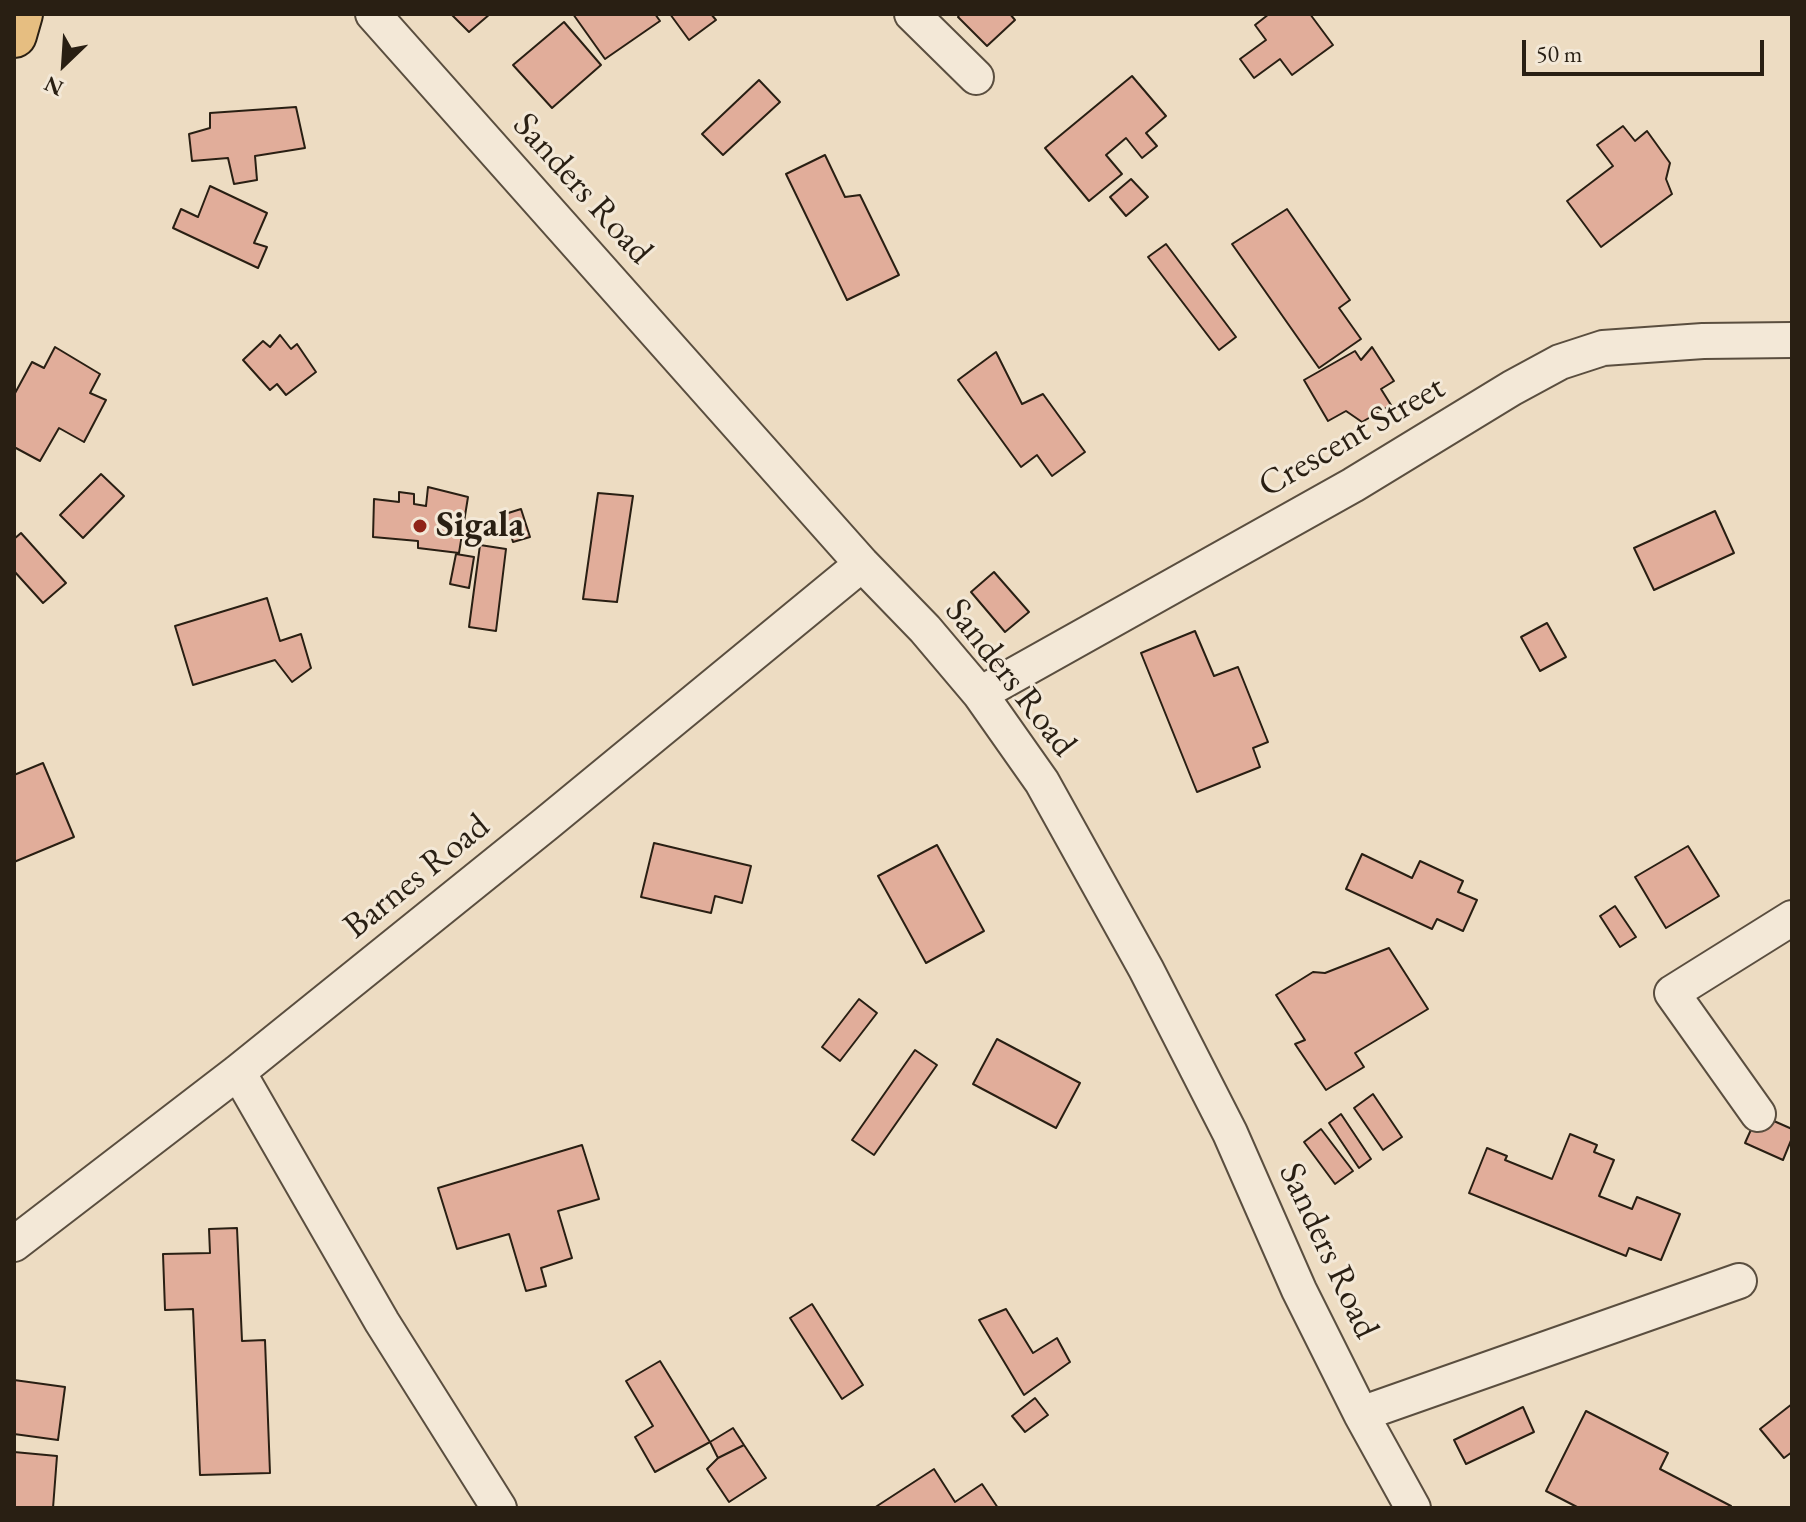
<!DOCTYPE html>
<html>
<head>
<meta charset="utf-8">
<style>
  body { margin:0 }
  #map { position:relative; width:1806px; height:1522px; overflow:hidden; background:#eddcc2; font-family:"EB Garamond",serif }
  canvas { display:block }
  .frame { position:absolute; inset:0; border:16px solid #291f13; pointer-events:none }
  .north { position:absolute; left:24px; top:24px; width:80px; height:80px; -webkit-text-stroke:6px #f3e8d7; paint-order:stroke; rotate:205deg; font-size:22px; font-weight:700; line-height:32px; text-align:center; color:#291f13 }
  .north::after { content:''; display:block; margin:auto; width:28px; height:36px; background:#291f13; clip-path:polygon(50% 0,100% 100%,50% 72%,0 100%) }
  .scale { position:absolute; left:1522px; top:40px; width:242px; height:36px; box-sizing:border-box; border:4px solid #291f13; border-top:0; padding-left:10px; font-size:24px; line-height:28px; white-space:nowrap; color:#291f13; -webkit-text-stroke:6px #f3e8d7; paint-order:stroke }
</style>
</head>
<body>
<div id="map">
<canvas width="1806" height="1522"></canvas>
<div class="frame"></div>
<div class="north">N</div>
<div class="scale">50 m</div>
</div>
<script>
const ctx = document.querySelector('canvas').getContext('2d');
ctx.lineJoin = 'round';
function fill(path, color) { ctx.fillStyle = color; ctx.fill(path, 'evenodd'); }
function stroke(path, color, width, dash) { ctx.strokeStyle = color; ctx.lineWidth = width; ctx.lineCap = dash ? 'butt' : 'round'; ctx.setLineDash(dash || []); ctx.stroke(path); }
function write(font, color, halo, rows, align = 'center') {
  ctx.font = font + ' "EB Garamond",serif'; ctx.lineWidth = 6; ctx.setLineDash([]); ctx.textBaseline = 'middle'; ctx.strokeStyle = halo; ctx.fillStyle = color; for (const [text, x, y, turn = 0] of rows) {
    ctx.save(); ctx.translate(x, y); ctx.rotate((+turn || 0) * Math.PI / 180); ctx.textAlign = isNaN(turn) ? turn : align; if (halo) ctx.strokeText(text, 0, 0); ctx.fillText(text, 0, 0); ctx.restore();
  }
}
const building = new Path2D(`
  M 451,14 L 490,14 L 469,32 Z
  M 573,14 L 655,14 L 660,21 L 605,59 Z
  M 670,14 L 711,14 L 716,20 L 689,40 Z
  M 960,14 L 1010,14 L 1015,20 L 987,46 L 958,17 Z
  M 1269,14 L 1310,14 L 1333,45 L 1292,75 L 1280,59 L 1254,78 L 1240,59 L 1266,40 L 1255,25 Z
  M 564,22 L 601,65 L 552,108 L 513,65 Z
  M 1132,76 L 1166,116 L 1146,133 L 1157,146 L 1142,158 L 1126,138 L 1106,155 L 1122,174 L 1089,201 L 1045,148 Z
  M 759,80 L 780,102 L 723,155 L 702,134 Z
  M 296,107 L 305,148 L 255,156 L 257,180 L 234,184 L 228,158 L 192,161 L 189,134 L 210,128 L 210,113 Z
  M 1623,126 L 1635,141 L 1647,131 L 1670,163 L 1666,179 L 1672,194 L 1601,247 L 1567,201 L 1613,166 L 1597,145 Z
  M 825,155 L 845,197 L 860,195 L 899,275 L 847,300 L 786,174 Z
  M 1131,179 L 1148,197 L 1126,216 L 1110,197 Z
  M 210,186 L 267,213 L 254,243 L 267,247 L 258,268 L 173,228 L 181,209 L 198,217 Z
  M 1287,209 L 1350,300 L 1339,308 L 1361,339 L 1319,368 L 1232,244 Z
  M 1166,244 L 1236,337 L 1219,350 L 1148,257 Z
  M 280,335 L 291,349 L 297,344 L 316,372 L 286,395 L 277,384 L 270,390 L 243,360 L 263,341 L 270,347 Z
  M 55,347 L 100,374 L 90,393 L 106,400 L 84,442 L 59,428 L 40,461 L 14,447 L 14,395 L 32,362 L 44,368 Z
  M 1372,347 L 1394,381 L 1381,389 L 1391,405 L 1362,422 L 1346,411 L 1328,421 L 1304,380 L 1355,351 L 1361,360 Z
  M 996,352 L 1022,404 L 1043,394 L 1085,452 L 1052,476 L 1037,455 L 1021,467 L 958,380 Z
  M 101,474 L 124,496 L 83,538 L 60,515 Z
  M 428,487 L 468,497 L 459,553 L 418,548 L 418,541 L 373,537 L 374,499 L 399,502 L 399,492 L 414,494 L 414,504 L 426,506 Z
  M 598,493 L 633,496 L 617,602 L 583,599 Z
  M 521,509 L 530,537 L 513,542 L 505,514 Z
  M 1715,511 L 1734,553 L 1654,590 L 1634,548 Z
  M 21,533 L 66,583 L 43,603 L 14,571 L 14,539 Z
  M 480,545 L 506,549 L 496,631 L 469,627 Z
  M 456,554 L 474,557 L 469,588 L 450,584 Z
  M 994,572 L 1029,612 L 1005,632 L 971,592 Z
  M 267,598 L 280,641 L 301,634 L 311,668 L 292,682 L 275,660 L 193,685 L 175,626 Z
  M 1547,623 L 1566,657 L 1540,671 L 1521,637 Z
  M 1195,631 L 1214,676 L 1238,667 L 1268,742 L 1253,748 L 1260,767 L 1197,792 L 1141,653 Z
  M 43,763 L 74,837 L 14,862 L 14,775 Z
  M 654,843 L 751,866 L 742,903 L 715,896 L 711,913 L 641,897 Z
  M 937,845 L 984,931 L 926,963 L 878,876 Z
  M 1688,846 L 1719,896 L 1666,928 L 1635,877 Z
  M 1362,854 L 1412,878 L 1420,861 L 1463,881 L 1458,892 L 1477,900 L 1463,931 L 1437,919 L 1432,929 L 1346,889 Z
  M 1615,906 L 1636,937 L 1620,947 L 1600,916 Z
  M 1389,948 L 1428,1009 L 1355,1053 L 1364,1067 L 1326,1090 L 1295,1044 L 1305,1040 L 1276,995 L 1313,972 L 1325,973 Z
  M 859,999 L 877,1013 L 840,1061 L 822,1047 Z
  M 997,1039 L 1080,1083 L 1056,1128 L 973,1084 Z
  M 915,1050 L 937,1065 L 874,1155 L 852,1140 Z
  M 1373,1094 L 1402,1137 L 1383,1150 L 1354,1108 Z
  M 1341,1114 L 1371,1159 L 1359,1168 L 1329,1123 Z
  M 1758,1114 L 1792,1129 L 1792,1138 L 1783,1160 L 1745,1143 Z
  M 1321,1129 L 1353,1171 L 1335,1184 L 1304,1142 Z
  M 1570,1134 L 1597,1145 L 1594,1152 L 1614,1160 L 1599,1196 L 1632,1209 L 1637,1197 L 1680,1214 L 1661,1260 L 1629,1248 L 1626,1256 L 1469,1193 L 1487,1148 L 1507,1156 L 1505,1160 L 1552,1179 Z
  M 582,1145 L 599,1199 L 558,1211 L 572,1258 L 541,1268 L 546,1286 L 526,1291 L 509,1234 L 457,1249 L 438,1188 Z
  M 237,1228 L 242,1341 L 265,1340 L 270,1473 L 200,1475 L 193,1309 L 165,1310 L 163,1254 L 210,1253 L 209,1229 Z
  M 812,1304 L 863,1385 L 842,1399 L 790,1318 Z
  M 1006,1309 L 1033,1353 L 1057,1338 L 1070,1362 L 1024,1395 L 979,1320 Z
  M 660,1361 L 710,1442 L 655,1472 L 635,1437 L 653,1426 L 626,1381 Z
  M 14,1380 L 65,1387 L 58,1440 L 14,1434 Z
  M 1035,1398 L 1048,1415 L 1025,1432 L 1012,1416 Z
  M 1792,1404 L 1792,1452 L 1784,1458 L 1760,1429 Z
  M 1523,1407 L 1534,1432 L 1466,1464 L 1454,1440 Z
  M 1586,1411 L 1668,1453 L 1660,1469 L 1731,1506 L 1730,1508 L 1579,1508 L 1546,1491 Z
  M 733,1428 L 744,1445 L 718,1458 L 710,1442 Z
  M 744,1445 L 766,1478 L 729,1502 L 707,1469 L 718,1458 Z
  M 14,1452 L 57,1456 L 53,1508 L 14,1508 Z
  M 934,1469 L 955,1502 L 982,1484 L 998,1508 L 874,1508 Z`);
fill(building, '#e1ad9a');
stroke(building, '#291f13', 2);
const street = new Path2D(`
  M 373,14 L 862,564 L 925,629 L 980,694 L 1042,782 L 1146,969 L 1230,1133 L 1299,1290 L 1361,1414 L 1413,1508
  M 912,14 L 976,77
  M 980,694 L 1353,485 L 1512,388 L 1560,362 L 1603,348 L 1703,341 L 1792,340
  M 238,1072 L 382,1322 L 499,1508
  M 1758,1114 L 1672,993 L 1792,918
  M 14,1244 L 238,1072 L 547,823 L 862,564
  M 1361,1414 L 1739,1281`);
const highway = new Path2D(`
  M 14,35 L 20,14`);
stroke(street, '#5a4e3f', 38);
stroke(highway, '#291f13', 48);
stroke(street, '#f3e8d7', 34);
stroke(highway, '#e6be81', 44);
for (const [x, y, r, color] of [
  [420,526,8,"#8f2418"]
]) { const dot = new Path2D(); dot.arc(x, y, r, 0, 2 * Math.PI); ctx.fillStyle = color; ctx.fill(dot); stroke(dot, '#f3e8d7', 3); }
write('36px', '#291f13', '#f3e8d7', [
  ["Sanders Road",582,189,48],
  ["Crescent Street",1352,437,-30],
  ["Sanders Road",1010,678,52],
  ["Barnes Road",417,877,-39],
  ["Sanders Road",1328,1251,65]
]);
write('bold 36px', '#291f13', '#f3e8d7', [
  ["Sigala",436,526]
], 'left');
</script>
</body>
</html>
